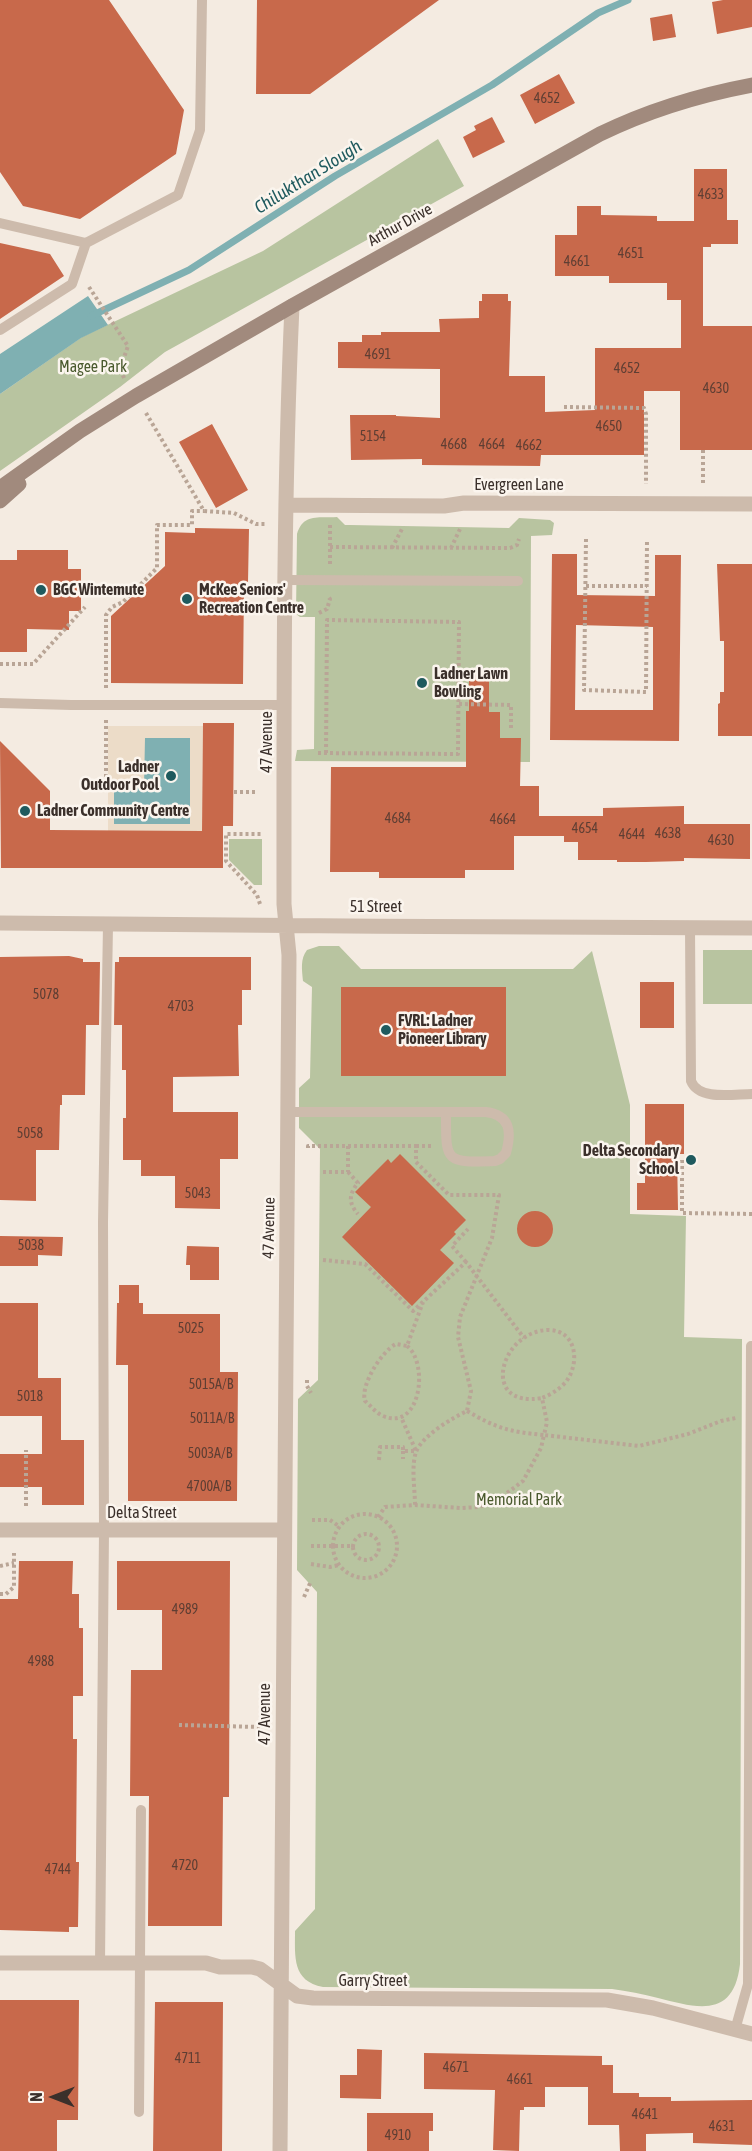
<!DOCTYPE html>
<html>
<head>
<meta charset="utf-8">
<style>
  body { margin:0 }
  #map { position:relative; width:752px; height:2151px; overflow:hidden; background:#f4ebe1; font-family:"Asap Condensed",sans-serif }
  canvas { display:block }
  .north { position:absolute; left:24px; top:2067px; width:60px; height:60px; -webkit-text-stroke:4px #fbf5ee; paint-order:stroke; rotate:270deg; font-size:16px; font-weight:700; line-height:24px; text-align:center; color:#3b302b }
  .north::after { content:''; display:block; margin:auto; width:21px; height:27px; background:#3b302b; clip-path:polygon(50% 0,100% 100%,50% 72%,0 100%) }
</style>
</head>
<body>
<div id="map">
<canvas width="752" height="2151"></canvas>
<div class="north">N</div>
</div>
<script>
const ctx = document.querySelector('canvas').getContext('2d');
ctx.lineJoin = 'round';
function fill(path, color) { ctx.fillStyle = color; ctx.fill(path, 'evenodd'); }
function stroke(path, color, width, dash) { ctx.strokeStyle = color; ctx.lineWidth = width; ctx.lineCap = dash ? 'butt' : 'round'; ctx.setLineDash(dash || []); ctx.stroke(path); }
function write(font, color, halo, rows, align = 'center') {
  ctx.font = font + ' "Asap Condensed",sans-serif'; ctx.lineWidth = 5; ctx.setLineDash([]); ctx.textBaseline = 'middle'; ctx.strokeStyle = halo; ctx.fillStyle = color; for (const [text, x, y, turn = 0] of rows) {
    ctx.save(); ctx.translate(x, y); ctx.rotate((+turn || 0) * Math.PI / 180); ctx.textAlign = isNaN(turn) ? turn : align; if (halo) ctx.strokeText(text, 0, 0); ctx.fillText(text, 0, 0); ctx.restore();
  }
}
fill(new Path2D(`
  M 438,139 L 464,186 L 165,352 L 120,387 L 0,471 L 0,394 L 82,337 L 263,251 Z
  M 337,517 L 345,525 L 350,525 L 509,528 L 519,518 L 550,520 L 554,523 L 552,535 L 531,536 L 530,762 L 295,761 L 297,750 L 314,749 L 315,617 L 300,617 L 296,614 L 297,534 C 303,513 319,518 337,517 Z
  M 229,839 L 262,839 L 262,885 L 254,885 L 229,860 Z
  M 319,946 L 339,946 L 361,969 L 573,969 L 592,951 L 630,1105 L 630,1214 L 686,1216 L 684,1337 L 742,1339 L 740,1964 C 734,2019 697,2008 658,1998 C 643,1994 627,1991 612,1989 L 323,1987 C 292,1981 295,1957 295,1931 L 315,1909 L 317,1592 L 297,1570 L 298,1399 L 318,1380 L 320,1149 L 299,1128 L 299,1088 L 310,1078 L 312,987 L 303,981 C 302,970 300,959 307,950 Z
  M 703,950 L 752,950 L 752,1004 L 703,1004 Z`), '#b8c4a0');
fill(new Path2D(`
  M 108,726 L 203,726 L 202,831 L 108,831 ZM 114,788 L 144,788 L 114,823 Z`), '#ecdcc8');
fill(new Path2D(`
  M 88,296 L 108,325 L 81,338 L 0,394 L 0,354 Z
  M 145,738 L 190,738 L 190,824 L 114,824 L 114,788 L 144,787 Z`), '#7fb0b2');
stroke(new Path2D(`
  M 91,316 L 189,270 L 335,176 L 492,85 L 598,13 L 628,0`), '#7fb0b2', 7);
fill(new Path2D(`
  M 0,0 L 109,0 L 184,110 L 176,154 L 80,219 L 23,206 L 0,172 Z
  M 257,0 L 439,0 L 310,94 L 256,94 Z
  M 723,0 L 752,0 L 752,27 L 717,34 L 712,2 Z
  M 672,14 L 676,37 L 653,41 L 650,18 Z
  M 559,74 L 575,103 L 535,124 L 520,95 Z
  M 492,117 L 505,142 L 473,158 L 463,137 L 476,130 L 474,126 Z
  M 694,169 L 727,169 L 727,220 L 738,220 L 738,244 L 711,244 L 711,247 L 703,247 L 703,326 L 752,326 L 752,450 L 680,450 L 680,391 L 644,391 L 644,455 L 541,455 L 540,466 L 422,465 L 422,459 L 351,460 L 350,415 L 396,415 L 396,416 L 440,418 L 440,369 L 338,368 L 338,342 L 362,342 L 362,335 L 381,335 L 381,332 L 440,332 L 439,319 L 479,318 L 479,301 L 482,301 L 482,294 L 508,294 L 508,301 L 511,301 L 509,376 L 545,376 L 545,412 L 595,410 L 595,348 L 681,348 L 681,300 L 667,300 L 667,283 L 609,283 L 609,276 L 555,276 L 555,235 L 577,235 L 577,206 L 601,206 L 601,215 L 657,216 L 657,221 L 694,221 Z
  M 0,243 L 50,254 L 64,276 L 0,319 Z
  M 212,424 L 248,490 L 216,508 L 179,442 Z
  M 195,528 L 249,529 L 248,582 L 244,582 L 243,684 L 111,683 L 111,616 L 165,566 L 165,532 L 195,533 Z
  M 17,550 L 68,550 L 68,569 L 81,569 L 81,611 L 69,611 L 69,630 L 27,629 L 27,652 L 0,652 L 0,560 L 17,560 Z
  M 552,554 L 577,554 L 577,595 L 655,596 L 655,555 L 681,555 L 679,741 L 550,740 ZM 576,625 L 653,627 L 653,710 L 575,710 Z
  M 717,564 L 752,564 L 752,736 L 718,736 L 718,704 L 720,703 L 720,692 L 724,692 L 724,641 L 720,641 Z
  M 469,674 L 489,674 L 489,712 L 500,712 L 500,738 L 521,738 L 520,786 L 539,786 L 539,816 L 603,816 L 603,808 L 684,806 L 684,824 L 750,824 L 750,859 L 684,858 L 684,861 L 646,862 L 617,862 L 617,860 L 578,860 L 578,842 L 564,842 L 564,836 L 514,836 L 514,870 L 465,870 L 465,878 L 379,878 L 379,872 L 330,872 L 331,767 L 466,767 L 466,711 L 469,711 Z
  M 203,723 L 234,723 L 233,826 L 223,826 L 223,868 L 1,868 L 0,741 L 50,791 L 50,830 L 202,831 Z
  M 69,956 L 83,959 L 83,962 L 100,962 L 99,1025 L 86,1025 L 85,1095 L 62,1095 L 62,1105 L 60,1105 L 59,1150 L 36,1150 L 36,1201 L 0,1200 L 0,957 Z
  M 119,957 L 251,957 L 251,990 L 242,990 L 242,1025 L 238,1025 L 239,1076 L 173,1077 L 173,1112 L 238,1112 L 238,1159 L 220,1159 L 220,1209 L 175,1208 L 175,1176 L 141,1176 L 141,1160 L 123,1160 L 123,1118 L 126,1118 L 126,1070 L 122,1070 L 122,1025 L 114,1025 L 115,962 L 119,962 Z
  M 640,982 L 674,982 L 674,1028 L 640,1028 Z
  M 341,987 L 506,987 L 506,1076 L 341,1076 Z
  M 645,1104 L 684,1104 L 684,1154 L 677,1154 L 678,1210 L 637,1210 L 637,1183 L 645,1183 Z
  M 400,1154 L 466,1220 L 454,1232 L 456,1234 L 440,1250 L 454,1263 L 412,1306 L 342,1237 L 371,1207 L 355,1192 L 388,1159 L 391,1163 Z
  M517 1229a18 18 0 1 1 36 0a18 18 0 1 1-36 0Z
  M 0,1236 L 63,1237 L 62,1256 L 38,1255 L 38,1266 L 0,1266 Z
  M 187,1246 L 219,1247 L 219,1280 L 190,1280 L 190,1265 L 186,1265 Z
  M 119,1285 L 139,1285 L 139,1303 L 143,1303 L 143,1314 L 220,1314 L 220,1372 L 238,1372 L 237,1501 L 128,1501 L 128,1365 L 116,1365 L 117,1303 L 119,1303 Z
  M 0,1303 L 38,1303 L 38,1378 L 61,1378 L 61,1440 L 84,1440 L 84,1505 L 42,1505 L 42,1487 L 0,1487 L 0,1454 L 42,1454 L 42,1416 L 0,1416 Z
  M 19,1561 L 73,1561 L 72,1594 L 79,1594 L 79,1628 L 83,1628 L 83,1696 L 73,1696 L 73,1739 L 77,1739 L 76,1862 L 79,1862 L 78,1927 L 69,1927 L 69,1932 L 0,1930 L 0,1599 L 18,1599 Z
  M 117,1561 L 230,1561 L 229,1797 L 223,1797 L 222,1926 L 148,1926 L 149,1796 L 130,1796 L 131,1670 L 162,1670 L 162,1610 L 117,1610 Z
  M 0,2000 L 79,2000 L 78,2120 L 57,2120 L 57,2151 L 0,2151 Z
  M 155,2002 L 223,2002 L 222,2151 L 153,2151 Z
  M 357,2049 L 382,2050 L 381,2099 L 340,2098 L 340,2075 L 357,2075 Z
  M 424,2053 L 602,2056 L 602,2065 L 613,2065 L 613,2093 L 639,2093 L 639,2097 L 671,2097 L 671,2101 L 752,2100 L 752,2145 L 693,2143 L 693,2133 L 646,2134 L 646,2151 L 620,2151 L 619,2125 L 588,2125 L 588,2087 L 545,2087 L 545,2107 L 524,2107 L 524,2110 L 520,2110 L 519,2151 L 493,2150 L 495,2090 L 424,2089 Z
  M 367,2113 L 433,2113 L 433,2131 L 429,2131 L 429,2151 L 367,2151 Z`), '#c8694b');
stroke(new Path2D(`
  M 89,287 L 128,346 L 120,369 L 125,380
  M 564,407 L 644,408 L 646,414 L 646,484
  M 146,413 L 204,511 L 234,513 L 256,524 L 266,524
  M 703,450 L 703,483
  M 586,539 L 584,690 L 646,692 L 647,540
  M 330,547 L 510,548 L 517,545 L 519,539
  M 392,548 L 402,529
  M 451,548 L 460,529
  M 330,564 L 330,523
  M 586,586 L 647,586
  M 319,613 L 327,609 L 330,599 L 328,596
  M 0,664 L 33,664 L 85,607
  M 106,688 L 106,615 L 112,607 L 123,602 L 157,568 L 157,525 L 192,525 L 192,511 L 204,511
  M 459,704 L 511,705 L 511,730
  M 106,720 L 106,792
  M 318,753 L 458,754 L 459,622 L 327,620 L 326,753
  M 234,792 L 257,792
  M 260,904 L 257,895 L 226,861 L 226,834 L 262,834
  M 416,1146 L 433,1146
  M 308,1148 L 308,1146 L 416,1146 L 416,1162 L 449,1195 L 499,1195 L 492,1238 L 460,1317 L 458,1337 L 471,1391 L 467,1411 C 452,1418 422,1436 416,1452 C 411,1467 415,1489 415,1505
  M 682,1160 L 682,1213 L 752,1214
  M 323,1172 L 348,1172 L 348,1146
  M 348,1172 L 358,1183 C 349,1194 348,1203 358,1214
  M 323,1260 L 365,1264 L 413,1311 L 466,1262 L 524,1338
  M 466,1262 L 452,1246 L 468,1229
  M 407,1346 C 429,1363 421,1432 383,1416 C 376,1413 371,1406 365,1401 C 360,1385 382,1351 396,1344 L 407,1346 L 423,1302
  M 307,1380 L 307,1386 L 311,1393
  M 467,1411 C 496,1428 510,1432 544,1435 L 547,1422 L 542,1398 C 550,1395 558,1390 565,1383 C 580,1365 578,1331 549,1330 C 500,1330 479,1409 542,1398
  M 403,1451 L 403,1459
  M 379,1460 L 380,1447 L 403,1447 L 403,1451 L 416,1451 L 401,1417
  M 26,1506 L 26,1450
  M333 1546a32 32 0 1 1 64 0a32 32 0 1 1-64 0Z
  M 378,1517 L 385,1507 L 415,1505 L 461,1508 L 479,1507 L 499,1499 L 523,1481 L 541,1448 L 544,1435 L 639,1446 L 688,1434 L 721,1421 L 736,1418
  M 312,1520 L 330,1520 L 340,1527
  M353 1547a13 13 0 1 1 26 0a13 13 0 1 1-26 0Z
  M 311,1546 L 352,1546
  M 311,1564 L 330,1567 L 339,1565
  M 0,1566 L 14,1563
  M 0,1594 L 6,1594 L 14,1587 L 14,1553
  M 304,1597 L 311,1581
  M 179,1725 L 260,1727`), '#b9a596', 4, [3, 3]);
stroke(new Path2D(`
  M 0,223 L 86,243 L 178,195 L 200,130 L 202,0
  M 0,330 L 72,284 L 86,243
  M 286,580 L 518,581
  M 0,703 L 71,705 L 285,705
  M 690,927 L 691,1081 C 699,1101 734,1094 752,1094
  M 288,1112 L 486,1112 C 510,1115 512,1131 506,1153 L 500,1159 L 495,1161 C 444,1163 446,1161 446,1113
  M 100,1963 L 104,1531 L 103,1222 L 108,925
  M 735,2030 L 748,1984 L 751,1346
  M 139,2112 L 141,1810`), '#cdbbac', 10);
stroke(new Path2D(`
  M 286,505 L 444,506 L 464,503 L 752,504
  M 0,923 C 251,927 501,926 752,928
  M 0,1530 L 284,1530
  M 0,1963 L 206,1963 L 220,1967 L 252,1967 L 260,1969 L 297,1996 L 313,1998 L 607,2000 L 653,2008 L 752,2034
  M 280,2151 L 289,955 L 284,904 C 284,704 283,505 292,306`), '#cdbbac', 15);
stroke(new Path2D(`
  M 0,488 L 80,431 L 136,396 L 292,306 L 600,134 C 649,110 699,95 752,85
  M 0,501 L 19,484`), '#a18a7d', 15);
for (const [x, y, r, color] of [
  [41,590,6,"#1f5a5e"],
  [187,599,6,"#1f5a5e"],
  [422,683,6,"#1f5a5e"],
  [171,776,6,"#1f5a5e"],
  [25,811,6,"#1f5a5e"],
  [386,1030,6,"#1f5a5e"],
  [691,1160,6,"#1f5a5e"]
]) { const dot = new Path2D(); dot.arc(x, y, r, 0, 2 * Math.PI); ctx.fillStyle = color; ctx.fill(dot); stroke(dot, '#fbf5ee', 2); }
write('14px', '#5e3e33', null, [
  ["4652",547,99],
  ["4633",711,195],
  ["4651",631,254],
  ["4661",577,262],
  ["4691",378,355],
  ["4652",627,369],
  ["4630",716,389],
  ["4650",609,427],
  ["5154",373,437],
  ["4668",454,445],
  ["4664",492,445],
  ["4662",529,446],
  ["4684",398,819],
  ["4664",503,820],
  ["4654",585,829],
  ["4638",668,834],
  ["4644",632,835],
  ["4630",721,841],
  ["5078",46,995],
  ["4703",181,1007],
  ["5058",30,1134],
  ["5043",198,1194],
  ["5038",31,1246],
  ["5025",191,1329],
  ["5015A/B",211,1385],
  ["5018",30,1397],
  ["5011A/B",212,1419],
  ["5003A/B",210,1454],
  ["4700A/B",209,1487],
  ["4989",185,1610],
  ["4988",41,1662],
  ["4720",185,1866],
  ["4744",58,1870],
  ["4711",188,2059],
  ["4671",456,2068],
  ["4661",520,2080],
  ["4641",645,2115],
  ["4631",722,2127],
  ["4910",398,2136]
]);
write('16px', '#3b302b', '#fbf5ee', [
  ["Arthur Drive",400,225,-29],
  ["Evergreen Lane",519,485],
  ["47 Avenue",267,742,-90],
  ["51 Street",376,907],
  ["47 Avenue",269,1228,-89],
  ["Delta Street",142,1513],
  ["47 Avenue",265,1714,-90],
  ["Garry Street",373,1981]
]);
write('16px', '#4a5a2e', '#fbf5ee', [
  ["Magee Park",93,367],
  ["Memorial Park",519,1500]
]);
write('bold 16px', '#3b302b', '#fbf5ee', [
  ["BGC Wintemute",53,590],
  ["McKee Seniors'",199,590],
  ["Recreation Centre",199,608],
  ["Ladner Lawn",434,674],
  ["Bowling",434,692],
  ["Ladner",159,767,"right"],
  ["Outdoor Pool",159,785,"right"],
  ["Ladner Community Centre",37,811],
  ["FVRL: Ladner",398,1021],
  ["Pioneer Library",398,1039],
  ["Delta Secondary",679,1151,"right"],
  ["School",679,1169,"right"]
], 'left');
write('italic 18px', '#1f5a5e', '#fbf5ee', [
  ["Chilukthan Slough",308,177,-32]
]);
</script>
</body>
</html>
